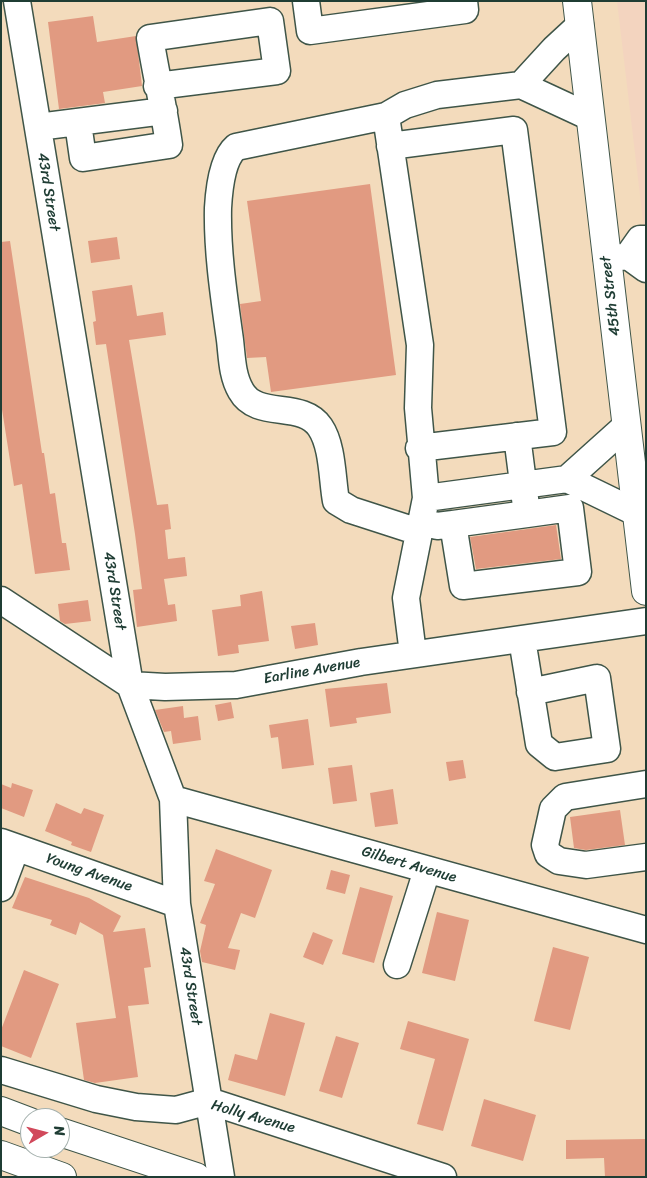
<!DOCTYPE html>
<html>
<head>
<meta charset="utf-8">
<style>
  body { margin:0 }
  #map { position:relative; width:647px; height:1178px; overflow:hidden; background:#f3dbbc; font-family:Sriracha,sans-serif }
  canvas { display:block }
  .frame { position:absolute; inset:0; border:2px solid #1f3d34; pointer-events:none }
  .north { position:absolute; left:20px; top:1108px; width:50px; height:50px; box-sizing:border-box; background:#fff; border:1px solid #a5b1ae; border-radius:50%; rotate:82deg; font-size:14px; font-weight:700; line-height:20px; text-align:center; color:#1f3d34 }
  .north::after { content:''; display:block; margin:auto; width:18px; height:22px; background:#d1495b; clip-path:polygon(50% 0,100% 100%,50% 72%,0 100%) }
</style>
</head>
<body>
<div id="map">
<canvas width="647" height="1178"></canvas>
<div class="frame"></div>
<div class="north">N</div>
</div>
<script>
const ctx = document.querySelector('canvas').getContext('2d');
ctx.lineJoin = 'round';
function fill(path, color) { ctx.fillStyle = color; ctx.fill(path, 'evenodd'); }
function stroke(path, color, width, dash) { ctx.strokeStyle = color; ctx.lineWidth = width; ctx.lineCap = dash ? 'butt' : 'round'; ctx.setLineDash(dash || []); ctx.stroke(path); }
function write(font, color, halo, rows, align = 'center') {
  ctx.font = font + ' Sriracha,sans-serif'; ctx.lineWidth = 4; ctx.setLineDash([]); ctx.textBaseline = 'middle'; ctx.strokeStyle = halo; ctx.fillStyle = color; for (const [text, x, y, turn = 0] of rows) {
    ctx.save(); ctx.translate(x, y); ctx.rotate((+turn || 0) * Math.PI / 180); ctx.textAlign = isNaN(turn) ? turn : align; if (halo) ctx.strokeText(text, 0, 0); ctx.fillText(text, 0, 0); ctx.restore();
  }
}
fill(new Path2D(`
  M 617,1 L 646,1 L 646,246 Z`), '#f3d4bf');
fill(new Path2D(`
  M 93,16 L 97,42 L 136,36 L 142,86 L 103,92 L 105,103 L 59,109 L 48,22 Z
  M 370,184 L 396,375 L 271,392 L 266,357 L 247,358 L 240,304 L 261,301 L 247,201 Z
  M 117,237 L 120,259 L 91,263 L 88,241 Z
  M 10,241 L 42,453 L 44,453 L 50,494 L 55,493 L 62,543 L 66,543 L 70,570 L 35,574 L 22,484 L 14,486 L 1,403 L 1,242 Z
  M 132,285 L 137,316 L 163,312 L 166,335 L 129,340 L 157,505 L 168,504 L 171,529 L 165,530 L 168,559 L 185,557 L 187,576 L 164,579 L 168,605 L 175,604 L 177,621 L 137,627 L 133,590 L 142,589 L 135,534 L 106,344 L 96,345 L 93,322 L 96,321 L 92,291 Z
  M 556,525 L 561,559 L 476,569 L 470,537 Z
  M 262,591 L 269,641 L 238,645 L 239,653 L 218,656 L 212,610 L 241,606 L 240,595 Z
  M 88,600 L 91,621 L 65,624 L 60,621 L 58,604 Z
  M 315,623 L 318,645 L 295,649 L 291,626 Z
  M 387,683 L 391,713 L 356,718 L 357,723 L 330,727 L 325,689 Z
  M 231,702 L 234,718 L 218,721 L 215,705 Z
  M 183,706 L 184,718 L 198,716 L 201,740 L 173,744 L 171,731 L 164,732 L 155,710 Z
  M 308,719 L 314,765 L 282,769 L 278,737 L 271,738 L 269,725 Z
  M 463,760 L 466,778 L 449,781 L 446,762 Z
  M 352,765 L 357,801 L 333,804 L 328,768 Z
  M 12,783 L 33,790 L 24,817 L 1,808 L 1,784 L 11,788 Z
  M 393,789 L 398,824 L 375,827 L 370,793 Z
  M 56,803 L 81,814 L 84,808 L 104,815 L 91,852 L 71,845 L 72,842 L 45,831 Z
  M 620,810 L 625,845 L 586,850 L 574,848 L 570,817 Z
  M 216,849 L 272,870 L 255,918 L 241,913 L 228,948 L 240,950 L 235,970 L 202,962 L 200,951 L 206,925 L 200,923 L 215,884 L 204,881 Z
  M 331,870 L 350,875 L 345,894 L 326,889 Z
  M 25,877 L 89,898 L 121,916 L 113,932 L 145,928 L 151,967 L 144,968 L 149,1004 L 128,1006 L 138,1077 L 95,1083 L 84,1080 L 76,1023 L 116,1018 L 103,935 L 80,922 L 76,935 L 50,925 L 52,920 L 12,908 Z
  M 360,887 L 393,896 L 374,963 L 342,954 Z
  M 437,912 L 469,920 L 455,981 L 422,973 Z
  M 313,932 L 333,940 L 323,965 L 303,957 Z
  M 553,947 L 589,957 L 570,1030 L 534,1021 Z
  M 24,970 L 59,984 L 31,1058 L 1,1046 L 1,1030 Z
  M 270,1013 L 305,1023 L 285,1096 L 228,1080 L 235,1054 L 257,1060 Z
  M 408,1021 L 469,1039 L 443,1131 L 417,1124 L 435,1059 L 400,1049 Z
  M 336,1036 L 359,1043 L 342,1098 L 319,1091 Z
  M 484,1099 L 536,1115 L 523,1161 L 471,1146 Z
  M 646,1139 L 646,1177 L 605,1177 L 604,1158 L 566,1159 L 566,1140 Z`), '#e19a81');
const minor = new Path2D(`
  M 17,1 L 130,685 L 173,799 L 177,904 L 221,1177
  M 306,1 L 310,31 L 465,10 L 464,1
  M 521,85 L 554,49 L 580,25
  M 386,116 L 236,147 C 222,159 219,190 218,208 C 217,251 224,297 230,340 C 232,357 232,376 241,391 C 257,420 302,400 320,427 C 333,446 332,479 336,501 L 351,510 L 419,532
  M 78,123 L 83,158 L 169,145 C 164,109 156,74 150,38 L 270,21 L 277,71 L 157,86
  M 38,127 L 164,111
  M 390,146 L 514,130 L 553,432 L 419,448
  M 628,256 L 646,269
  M 607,259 L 628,256 L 640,239 L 646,239
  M 567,479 L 626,426
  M 426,498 L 567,479 L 637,513
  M 421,522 L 437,526 L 453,524 L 463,586 L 578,572 L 570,508 L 527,514 L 517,436
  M 453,524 L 527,514
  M 1,600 L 130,685 L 165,687 L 236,685 L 361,662 L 646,621
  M 522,639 L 539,744 L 555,757 L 607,749 L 597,678 L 530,692
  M 413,654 L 406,598 L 426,498 L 418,408 L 420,345 L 386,116 L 405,105 L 437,95 L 521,85 L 590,117
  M 646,784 L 565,797 L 553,809 L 545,845 L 548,854 L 559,861 L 586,865 L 646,857
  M 173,799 L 646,930
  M 1,842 L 177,904
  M 1,888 L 16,848
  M 397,965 L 427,870
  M 1,1070 L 96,1099 L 136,1107 L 176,1110 L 209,1101 L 443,1177`);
const major = new Path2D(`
  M 577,1 L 646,591
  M 1,1111 L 30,1122
  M 60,1132 L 196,1177
  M 1,1155 L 62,1177`);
stroke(minor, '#3f5548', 29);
stroke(major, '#3f5548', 30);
stroke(minor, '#fff', 26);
stroke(major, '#fff', 28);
write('15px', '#1f3d34', '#fff', [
  ["43rd Street",48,192,81],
  ["45th Street",611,296,-97],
  ["43rd Street",114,591,81],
  ["Earline Avenue",312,671,-10],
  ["Gilbert Avenue",409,865,16],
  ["Young Avenue",89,873,19],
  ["43rd Street",190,986,81],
  ["Holly Avenue",253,1117,16]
]);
</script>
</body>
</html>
